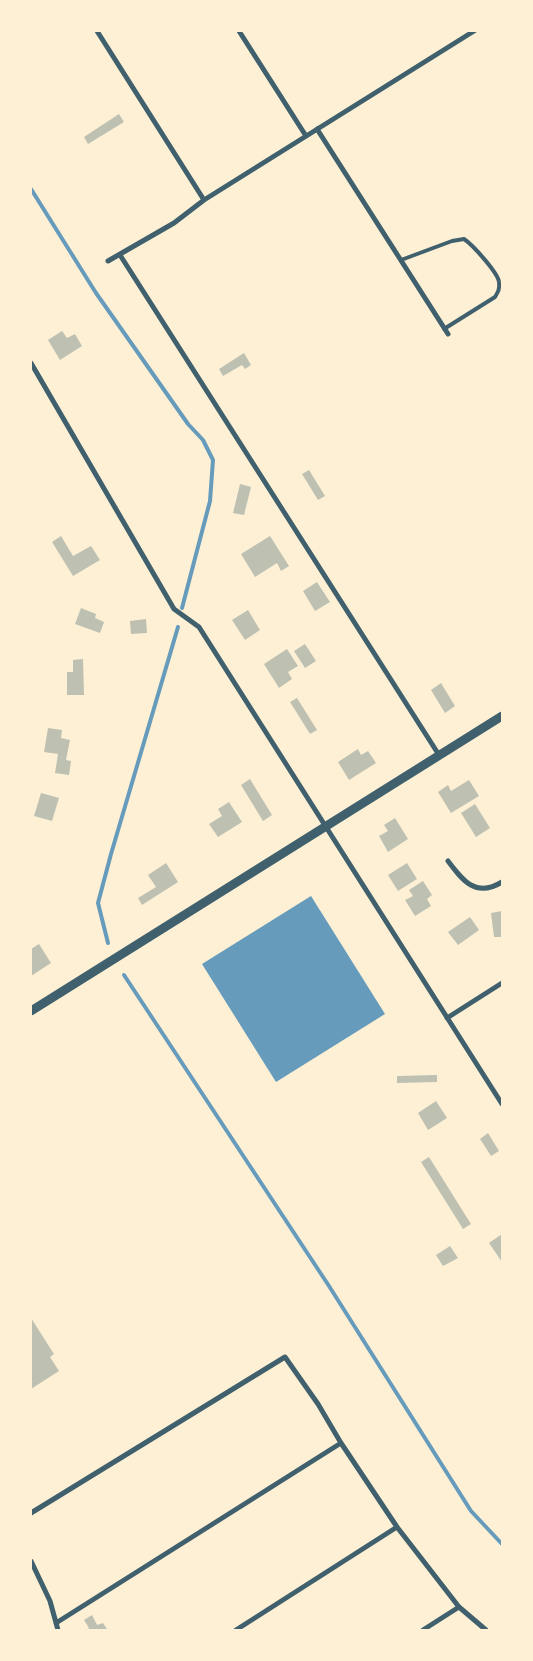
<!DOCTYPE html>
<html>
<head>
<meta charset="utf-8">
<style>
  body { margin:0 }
  #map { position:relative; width:533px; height:1661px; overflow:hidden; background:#fdf0d5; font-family:Raleway,sans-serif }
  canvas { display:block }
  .frame { position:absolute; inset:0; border:32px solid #fdf0d5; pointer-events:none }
</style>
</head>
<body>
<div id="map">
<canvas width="533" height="1661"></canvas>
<div class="frame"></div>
</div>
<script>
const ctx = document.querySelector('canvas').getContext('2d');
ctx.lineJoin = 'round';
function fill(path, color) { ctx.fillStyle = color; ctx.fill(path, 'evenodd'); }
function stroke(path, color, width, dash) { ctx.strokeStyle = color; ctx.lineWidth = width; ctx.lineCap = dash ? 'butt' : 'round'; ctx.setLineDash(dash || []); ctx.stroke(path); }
fill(new Path2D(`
  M 311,896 L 385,1014 L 276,1082 L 202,964 Z`), '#669bbc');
stroke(new Path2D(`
  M 31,189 L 96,293 L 188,424 L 203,440 L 213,460 L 210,501 L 182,608
  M 108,943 L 98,903 L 111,854 L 178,627
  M 124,975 L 329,1286 L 471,1511 L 502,1544`), '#669bbc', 4);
fill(new Path2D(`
  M 119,114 L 124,122 L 88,144 L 84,137 Z
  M 62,331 L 67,338 L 75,334 L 82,346 L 60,360 L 48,340 Z
  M 244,353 L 251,365 L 245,369 L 242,365 L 223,376 L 219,369 Z
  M 309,470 L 325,496 L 318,500 L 302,474 Z
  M 240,484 L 251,487 L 244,515 L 233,513 Z
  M 61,536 L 73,556 L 91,546 L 100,560 L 73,576 L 52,542 Z
  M 270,536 L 289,566 L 281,571 L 277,563 L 255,577 L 241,554 Z
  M 317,582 L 330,602 L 315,611 L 303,591 Z
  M 81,608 L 96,614 L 95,618 L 104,622 L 100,633 L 75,624 Z
  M 248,610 L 260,630 L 245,640 L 232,620 Z
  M 146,619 L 147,633 L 131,634 L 130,621 Z
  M 305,644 L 316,661 L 305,668 L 294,651 Z
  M 287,649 L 298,666 L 288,672 L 292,679 L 279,688 L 264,664 Z
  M 83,659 L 84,695 L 67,695 L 67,672 L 73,672 L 73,660 Z
  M 441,683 L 455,706 L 445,713 L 431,690 Z
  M 297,698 L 317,730 L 310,734 L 290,702 Z
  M 48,728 L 62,730 L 61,738 L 70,740 L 66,760 L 71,761 L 69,775 L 55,773 L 58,754 L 44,752 Z
  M 358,749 L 361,755 L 368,751 L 376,763 L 349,780 L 338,762 Z
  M 250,779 L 272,815 L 263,821 L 241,785 Z
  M 469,780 L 479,796 L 451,813 L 438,792 L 448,785 L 451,791 Z
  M 41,793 L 59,798 L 52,821 L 34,816 Z
  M 229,802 L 242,822 L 218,837 L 209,824 L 222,816 L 218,809 Z
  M 475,804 L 490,828 L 476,837 L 461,813 Z
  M 395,818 L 408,839 L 388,852 L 379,836 L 388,831 L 384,825 Z
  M 166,863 L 178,882 L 142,905 L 138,898 L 156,887 L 148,875 Z
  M 407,863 L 417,879 L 398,891 L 388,875 Z
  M 423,881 L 432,895 L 427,899 L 431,906 L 415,916 L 405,900 L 413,896 L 409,890 Z
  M 502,911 L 502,937 L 494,937 L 491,913 Z
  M 470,917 L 479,930 L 458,945 L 448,932 Z
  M 39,944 L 51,963 L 31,976 L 31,949 Z
  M 437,1075 L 437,1082 L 397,1083 L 397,1076 Z
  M 436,1101 L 447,1118 L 428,1130 L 418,1113 Z
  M 488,1133 L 499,1151 L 491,1156 L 480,1139 Z
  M 429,1157 L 471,1224 L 463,1229 L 421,1162 Z
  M 502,1234 L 502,1262 L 489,1243 Z
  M 450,1246 L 458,1258 L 443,1266 L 436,1255 Z
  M 31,1318 L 54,1354 L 50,1357 L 59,1371 L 31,1389 Z
  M 92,1615 L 97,1625 L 103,1623 L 107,1629 L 86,1630 L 89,1628 L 84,1620 Z`), '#bec0b2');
stroke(new Path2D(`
  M 401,260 L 452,241 L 464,239 C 473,245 498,273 499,282 C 500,289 498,292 495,297 L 444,329`), '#3f606c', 4);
stroke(new Path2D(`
  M 97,31 L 204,200
  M 239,31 L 306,136
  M 317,129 L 448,334
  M 120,255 L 439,755
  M 108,261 L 174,223 L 204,200 L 474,31
  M 31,363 L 174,609 L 199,627 L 502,1104
  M 448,861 C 463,881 476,898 502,882
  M 447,1018 L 502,983
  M 31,1513 L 285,1357 L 318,1404 L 341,1443 L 397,1527 L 459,1607 L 486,1630
  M 31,1561 L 50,1601 L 58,1630
  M 56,1623 L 341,1443
  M 236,1630 L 397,1527
  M 423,1630 L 459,1607`), '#3f606c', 5);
stroke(new Path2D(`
  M 31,1011 L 502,716`), '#3f606c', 9);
</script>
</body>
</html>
